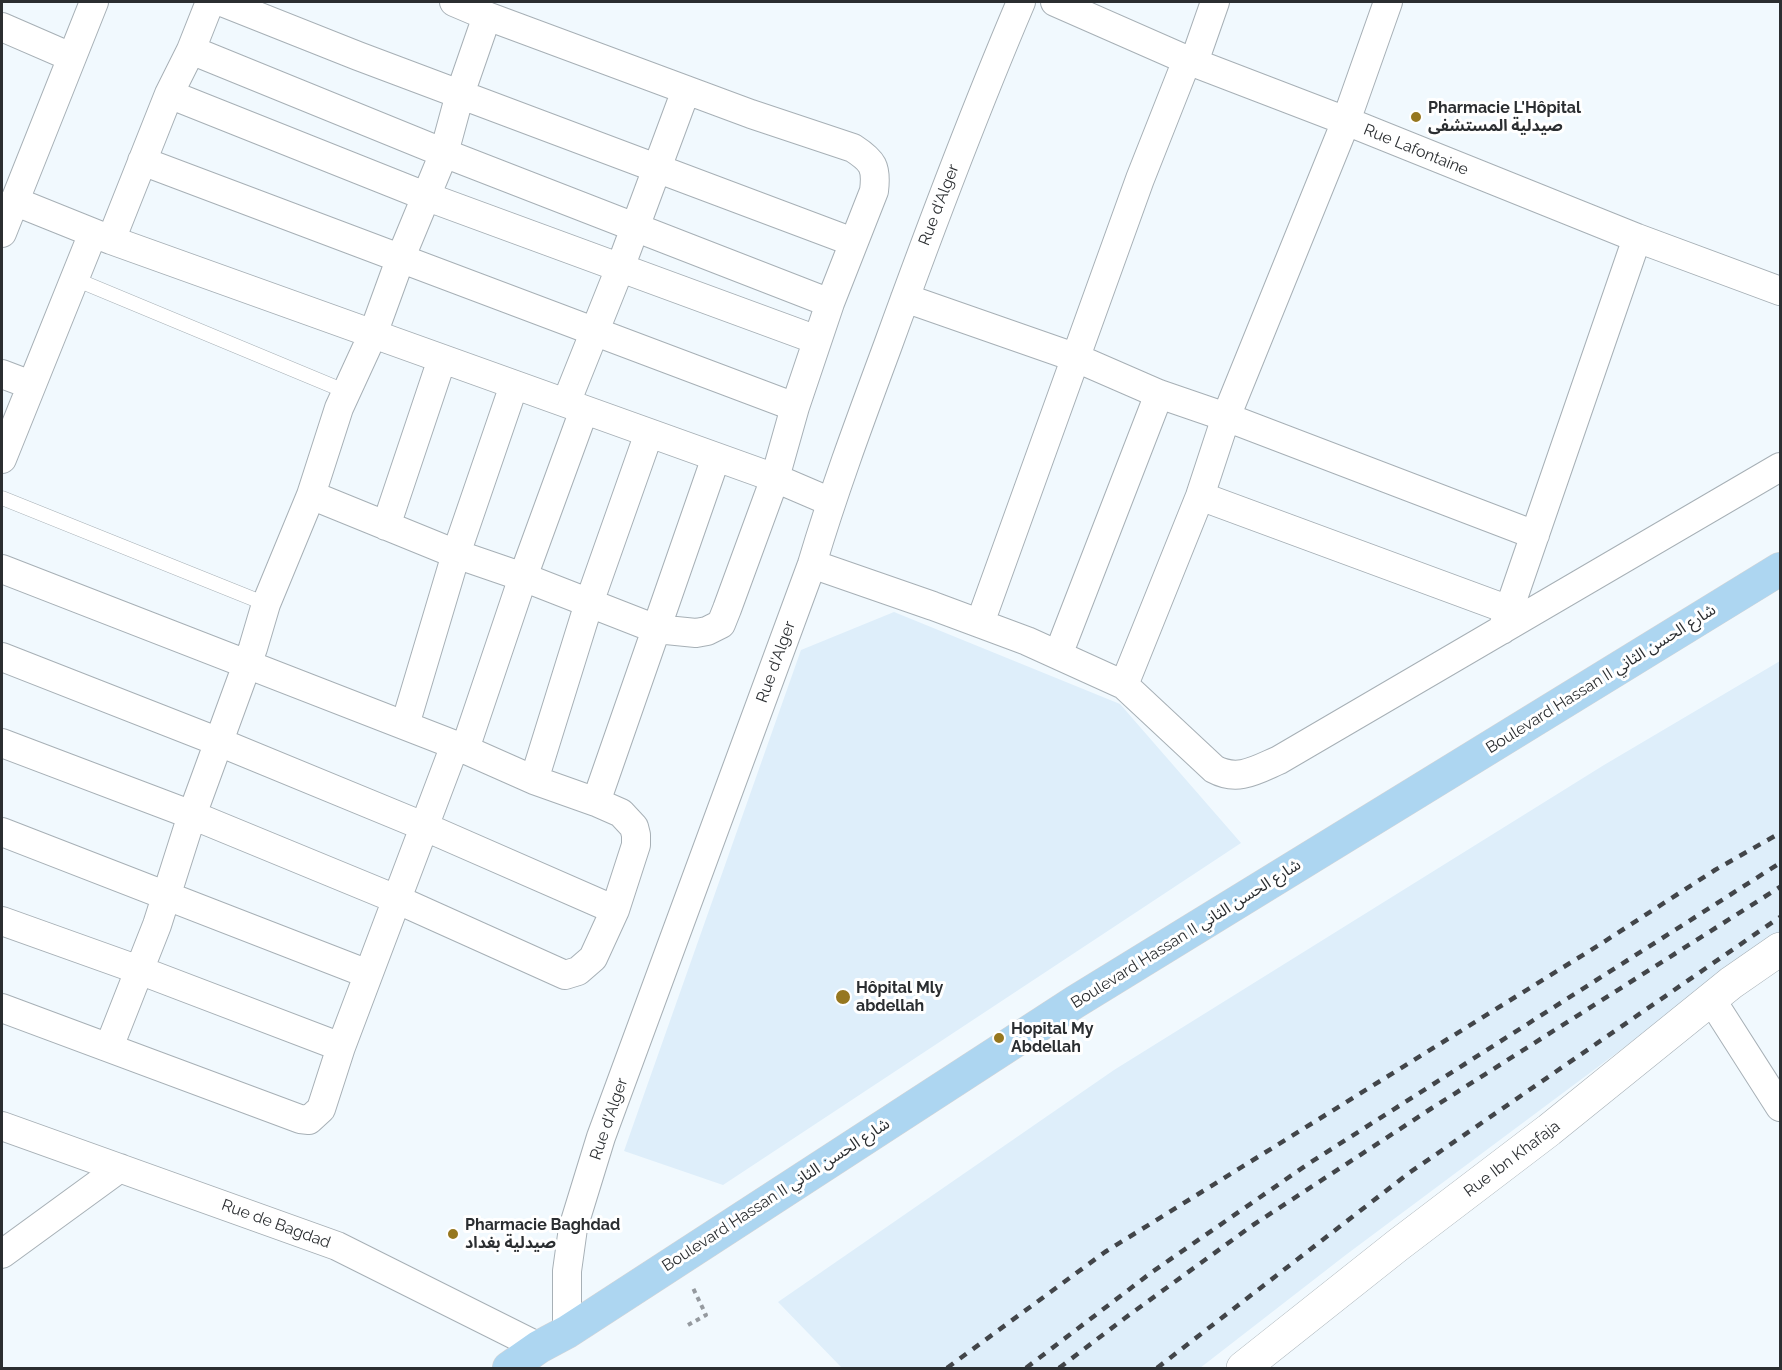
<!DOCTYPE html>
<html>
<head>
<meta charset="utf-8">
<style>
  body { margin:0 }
  #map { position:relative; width:1782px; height:1370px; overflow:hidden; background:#f1f9fe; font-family:Raleway,sans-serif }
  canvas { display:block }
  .frame { position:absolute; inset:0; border:3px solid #2b2e31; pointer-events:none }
</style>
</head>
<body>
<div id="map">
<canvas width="1782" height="1370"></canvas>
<div class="frame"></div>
</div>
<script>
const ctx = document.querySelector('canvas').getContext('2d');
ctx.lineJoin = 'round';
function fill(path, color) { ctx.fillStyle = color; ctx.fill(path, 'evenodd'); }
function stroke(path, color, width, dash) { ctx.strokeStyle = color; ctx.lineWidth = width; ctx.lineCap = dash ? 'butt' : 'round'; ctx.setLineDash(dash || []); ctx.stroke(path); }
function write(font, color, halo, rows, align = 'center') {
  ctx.font = font + ' Raleway,"Noto Sans Arabic",sans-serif'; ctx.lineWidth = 6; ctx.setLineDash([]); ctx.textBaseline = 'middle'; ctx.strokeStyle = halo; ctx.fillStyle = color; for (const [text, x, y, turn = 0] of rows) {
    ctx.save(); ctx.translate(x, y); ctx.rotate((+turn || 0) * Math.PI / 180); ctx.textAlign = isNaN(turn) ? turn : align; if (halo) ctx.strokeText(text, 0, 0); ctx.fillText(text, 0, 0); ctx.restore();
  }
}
fill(new Path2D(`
  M 894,612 L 1120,704 L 1241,843 L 723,1185 L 624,1151 L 801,650 Z
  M 1780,661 L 1780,935 L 1701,990 L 1347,1254 L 1200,1368 L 842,1368 L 778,1302 L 1114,1070 L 1604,765 Z`), '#deeefa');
const lane = new Path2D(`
  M 75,279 L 347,392
  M 2,498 L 266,604`);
const street = new Path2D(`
  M 222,2 L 358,56 L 853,242
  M 1055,2 L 1187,60 L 1346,121 L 1637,238 L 1780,291
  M 2,27 L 71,57
  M 191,50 L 444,153 L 830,303
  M 1194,62 L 1215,2
  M 169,94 L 425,196 L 817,340
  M 142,161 L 795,407
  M 14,201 L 111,240 L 775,478 L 831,502
  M 2,233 L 94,2
  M 111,240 L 169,94 L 191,50 L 210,2
  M 905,298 L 1074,357 L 1159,394 L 1226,417 L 1535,535
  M 2,374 L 31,385
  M 566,403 L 620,268 L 686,90
  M 2,459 L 93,233
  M 311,495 L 456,554 L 523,577 L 656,629 L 696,633 L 707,631 L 721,624 L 727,609 L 775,478 L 795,407 L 830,303 L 874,191 C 877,167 873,161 853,148 L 751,114 L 487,16 L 454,2
  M 1200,496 L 1509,610
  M 386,526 L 442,359
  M 812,564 L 933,606 L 1027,641 L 1124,685 L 1214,769 C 1238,782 1256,770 1279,760 L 1780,467
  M 2,569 L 455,745 L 534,780 L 596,802 L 621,813 L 634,827 L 636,835 L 636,845 L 615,910 L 593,958 L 578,971 L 565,975 L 396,899 L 192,815 L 2,743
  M 980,623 L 1140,179 L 1187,60
  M 1502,630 L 1637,238
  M 1058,655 L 1159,394
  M 2,657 L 219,742 L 423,826 L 615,910
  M 1124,685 L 1200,496 L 1226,417 L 1346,121 L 1388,2
  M 405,725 L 456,554 L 514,385
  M 465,749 L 523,577 L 584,410
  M 534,780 L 589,603 L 649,433
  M 596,802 L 716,457
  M 2,832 L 368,974
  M 2,921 L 139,970 L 341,1047
  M 1711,999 L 1780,1107
  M 2,1008 L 300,1119 L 309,1120 L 321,1109 L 341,1047 L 455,745
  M 109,1047 L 157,925 L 192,815 L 253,648 L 266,604 L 311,495 L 339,408 L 373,334 L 401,257 L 444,153 L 460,94 L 487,16
  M 2,1126 L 337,1246 L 539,1347
  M 2,1254 L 120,1168
  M 567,1332 L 567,1271 L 573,1228 L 601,1137 L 812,564 C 834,490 861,418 888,345 C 930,229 973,115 1021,2`);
const secondary = new Path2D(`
  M 1243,1368 L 1398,1245 L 1549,1130 L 1731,983 L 1780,949`);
const primary = new Path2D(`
  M 509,1368 L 539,1347 L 567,1332 L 1075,1002 L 1780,569`);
stroke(lane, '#a7b0b6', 15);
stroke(street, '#a7b0b6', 30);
stroke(secondary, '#a7b0b6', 34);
stroke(primary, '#d5d5d6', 34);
stroke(new Path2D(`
  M 688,1325 L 706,1315 L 693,1288`), '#959a9f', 4, [4.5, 4.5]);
stroke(lane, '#fff', 14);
stroke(street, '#fff', 28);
stroke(secondary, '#fff', 33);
stroke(primary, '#add6f1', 33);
stroke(new Path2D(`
  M 947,1368 L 1105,1252 L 1599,945 L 1715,870 L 1780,833
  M 1026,1368 L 1152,1272 L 1308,1164 L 1780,863
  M 1059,1368 L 1125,1318 L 1253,1225 L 1432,1108 L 1780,887
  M 1157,1368 L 1409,1173 L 1780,917`), '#424549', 4.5, [8, 8]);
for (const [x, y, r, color] of [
  [1416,117,6,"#96771f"],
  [843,997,8,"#96771f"],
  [999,1038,6,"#96771f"],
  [453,1234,6,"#96771f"]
]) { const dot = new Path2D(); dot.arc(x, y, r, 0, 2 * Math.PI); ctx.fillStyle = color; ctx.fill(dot); stroke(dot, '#fff', 2); }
write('bold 16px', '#2b2e31', '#fff', [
  ["Pharmacie L'Hôpital",1428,108],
  ["صيدلية المستشفى",1428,126],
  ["Hôpital Mly",856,988],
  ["abdellah",856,1006],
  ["Hopital My",1011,1029],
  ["Abdellah",1011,1047],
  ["Pharmacie Baghdad",465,1225],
  ["صيدلية بغداد",465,1243]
], 'left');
write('16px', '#2b2e31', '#fff', [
  ["Rue Lafontaine",1416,150,22],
  ["Rue d'Alger",939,205,-69],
  ["Rue d'Alger",776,662,-70],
  ["Boulevard Hassan II شارع الحسن الثاني",1601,679,-32],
  ["Boulevard Hassan II شارع الحسن الثاني",1186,934,-32],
  ["Rue d'Alger",609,1119,-71],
  ["Rue Ibn Khafaja",1512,1159,-37],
  ["Boulevard Hassan II شارع الحسن الثاني",776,1195,-33],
  ["Rue de Bagdad",276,1224,20]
]);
</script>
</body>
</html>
